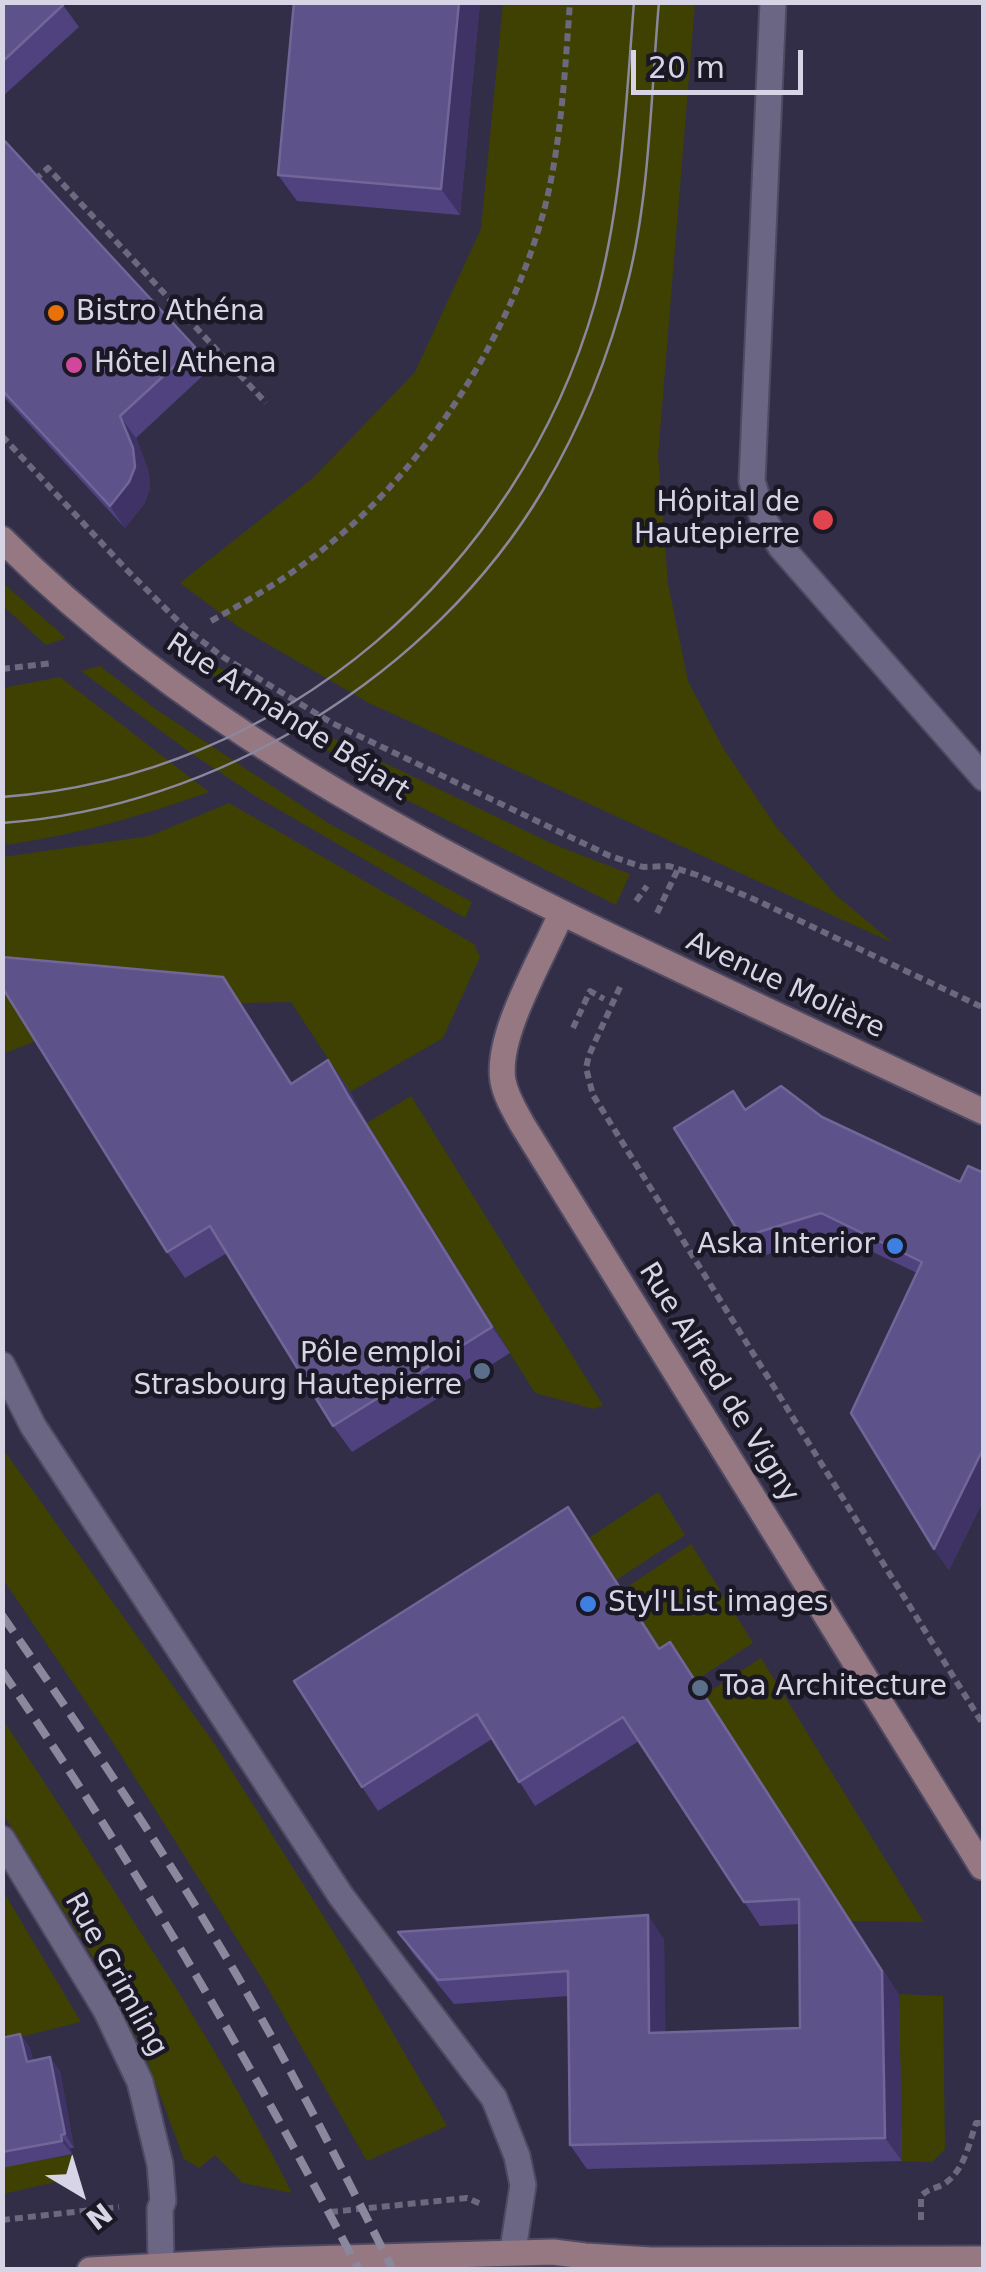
<!DOCTYPE html>
<html>
<head>
<meta charset="utf-8">
<style>
  body { margin:0 }
  #map { position:relative; width:986px; height:2272px; overflow:hidden; background:#332e48; font-family:"DejaVu Sans",sans-serif }
  canvas { display:block }
  .frame { position:absolute; inset:0; border:5px solid #d6d4e5; pointer-events:none }
  .north { position:absolute; left:30px; top:2142px; width:100px; height:100px; -webkit-text-stroke:8px #1a1824; paint-order:stroke; rotate:142deg; font-size:28px; font-weight:700; line-height:40px; text-align:center; color:#d6d4e5 }
  .north::after { content:''; display:block; margin:auto; width:35px; height:45px; background:#d6d4e5; clip-path:polygon(50% 0,100% 100%,50% 72%,0 100%) }
  .scale { position:absolute; left:631px; top:50px; width:172px; height:45px; box-sizing:border-box; border:5px solid #d6d4e5; border-top:0; padding-left:12px; font-size:30px; line-height:35px; white-space:nowrap; color:#d6d4e5; -webkit-text-stroke:8px #1a1824; paint-order:stroke }
</style>
</head>
<body>
<div id="map">
<canvas width="986" height="2272"></canvas>
<div class="frame"></div>
<div class="north">N</div>
<div class="scale">20 m</div>
</div>
<script>
const ctx = document.querySelector('canvas').getContext('2d');
ctx.lineJoin = 'round';
function fill(path, color) { ctx.fillStyle = color; ctx.fill(path, 'evenodd'); }
function stroke(path, color, width, dash) { ctx.strokeStyle = color; ctx.lineWidth = width; ctx.lineCap = dash ? 'butt' : 'round'; ctx.setLineDash(dash || []); ctx.stroke(path); }
function write(font, color, halo, rows, align = 'center') {
  ctx.font = font + ' "DejaVu Sans",sans-serif'; ctx.lineWidth = 9; ctx.setLineDash([]); ctx.textBaseline = 'middle'; ctx.strokeStyle = halo; ctx.fillStyle = color; for (const [text, x, y, turn = 0] of rows) {
    ctx.save(); ctx.translate(x, y); ctx.rotate((+turn || 0) * Math.PI / 180); ctx.textAlign = isNaN(turn) ? turn : align; if (halo) ctx.strokeText(text, 0, 0); ctx.fillText(text, 0, 0); ctx.restore();
  }
}
fill(new Path2D(`
  M 503,3 L 695,3 L 658,456 L 668,584 L 688,681 L 723,748 L 777,828 L 836,895 L 893,943 L 369,703 L 240,628 L 180,583 L 313,478 L 415,372 L 481,229 Z
  M 3,583 L 66,638 L 46,645 L 3,606 Z
  M 186,645 L 250,688 L 320,732 L 553,844 L 630,874 L 616,905 L 397,795 L 227,686 L 176,649 Z
  M 100,666 L 157,710 L 328,823 L 472,902 L 465,918 L 257,797 L 188,751 L 81,671 Z
  M 60,677 L 209,792 C 141,816 74,836 3,845 L 3,688 Z
  M 229,803 L 474,944 L 480,957 L 443,1038 L 350,1092 L 291,1002 L 241,1003 L 38,1040 L 3,1054 L 3,857 L 150,836 Z
  M 411,1096 L 603,1405 L 594,1409 L 535,1393 L 367,1123 Z
  M 3,1449 L 216,1746 L 341,1944 L 447,2126 L 367,2161 L 263,1980 L 110,1738 L 3,1579 Z
  M 658,1492 L 685,1535 L 616,1580 L 589,1538 Z
  M 691,1544 L 753,1643 L 695,1681 L 619,1709 L 623,1590 Z
  M 761,1658 L 924,1922 L 851,1921 L 704,1695 Z
  M 3,1720 C 49,1788 93,1857 137,1927 C 193,2013 246,2101 292,2193 L 243,2183 L 215,2155 L 199,2168 L 184,2159 L 143,2050 L 92,1956 L 3,1814 Z
  M 2,1889 L 81,2022 L 3,2041 Z
  M 899,1994 L 943,1996 L 945,2149 L 932,2162 L 902,2161 Z
  M 72,2155 L 78,2177 L 3,2194 L 2,2163 L 41,2160 Z`), '#3f4102');
const lane = new Path2D(`
  M 773,2 L 752,481 L 763,518 L 781,547 L 984,778
  M 2,1365 L 33,1426 L 341,1896 L 494,2098 L 517,2156 L 523,2185 L 513,2250`);
const street = new Path2D(`
  M 2,1839 L 106,2010 L 140,2082 L 160,2164 L 163,2201 L 160,2209 L 161,2266`);
const secondary = new Path2D(`
  M 2,539 C 175,712 396,833 614,938 C 737,997 860,1054 984,1112
  M 561,914 C 543,957 495,1036 503,1081 C 506,1097 515,1111 522,1124 L 982,1867
  M 90,2270 L 274,2260 L 553,2252 L 585,2256 L 651,2260 L 984,2259`);
stroke(lane, '#4f4a61', 29);
stroke(street, '#4f4a61', 29);
stroke(secondary, '#4f4a61', 29);
stroke(new Path2D(`
  M 35,180 L 48,168 L 266,403
  M 2,436 L 126,569 L 186,629 L 223,657 L 332,723 L 610,856 L 643,867 L 669,866 L 697,875 L 758,901 L 984,1008
  M 211,621 C 253,598 295,573 332,542 C 429,463 510,334 543,214 C 561,149 565,70 570,2
  M 2,669 L 53,663
  M 636,901 L 647,886
  M 657,913 L 678,869
  M 620,987 L 589,1055 L 586,1068 L 593,1095 L 984,1726
  M 573,1028 L 590,991 L 604,999
  M 330,2212 L 467,2198 L 481,2204
  M 2,2220 L 119,2207
  M 921,2220 L 921,2196 C 929,2188 935,2189 944,2184 C 964,2171 969,2144 976,2123 L 984,2123`), '#6c687e', 6, [8, 5]);
stroke(lane, '#6b6684', 25);
stroke(street, '#6b6684', 25);
stroke(secondary, '#967883', 25);
stroke(new Path2D(`
  M 2,797 C 282,777 519,570 595,303 C 622,206 626,103 634,2
  M 2,823 C 216,808 433,675 543,490 C 581,426 610,353 628,281 C 650,195 651,91 659,2`), '#8b889d', 2.5);
stroke(new Path2D(`
  M 2,1615 C 76,1722 150,1829 216,1940 C 280,2047 337,2158 393,2270
  M 2,1671 C 135,1863 251,2063 359,2270`), '#8b889d', 8, [20, 10]);
fill(new Path2D(`
  M 2,2 L 63,5 L 79,27 L 2,97 Z
  M 294,2 L 480,2 L 460,215 L 297,201 L 278,175 Z
  M 2,138 L 195,347 L 210,369 L 136,438 L 148,470 L 150,488 L 144,504 L 125,528 L 2,395 Z
  M 223,977 L 292,1083 L 328,1060 L 347,1086 L 367,1123 L 510,1353 L 352,1452 L 333,1426 L 227,1253 L 185,1278 L 167,1252 Z
  M 733,1091 L 745,1109 L 822,1117 L 960,1182 L 984,1173 L 984,1499 L 949,1570 L 934,1549 L 917,1273 L 835,1234 L 756,1258 L 742,1237 Z
  M 584,1530 L 660,1648 L 670,1642 L 687,1666 L 899,1995 L 902,2161 L 587,2169 L 570,2145 L 568,1996 L 454,2004 L 414,1955 L 398,1932 L 664,1939 L 665,2033 L 800,2028 L 800,1924 L 760,1926 L 639,1741 L 535,1806 L 492,1739 L 378,1811 L 362,1787 Z
  M 20,2034 L 30,2048 L 33,2061 L 60,2071 L 74,2148 L 70,2148 L 72,2154 L 2,2168 L 2,2038 Z`), '#50427f');
fill(new Path2D(`
  M 459,2 L 480,2 L 460,215 L 441,189 Z
  M 120,416 L 136,438 L 148,470 L 150,480 L 150,488 L 144,504 L 125,528 L 110,506 Z
  M 223,977 L 241,1003 L 309,1110 L 291,1084 Z
  M 328,1060 L 347,1086 L 367,1123 L 510,1353 L 492,1327 L 349,1097 Z
  M 984,1447 L 984,1499 L 949,1570 L 934,1549 Z
  M 568,1507 L 584,1530 L 676,1673 L 659,1649 Z
  M 670,1642 L 899,1995 L 902,2161 L 885,2138 L 882,1971 Z
  M 648,1915 L 664,1939 L 666,2057 L 649,2033 Z
  M 20,2034 L 30,2048 L 36,2076 L 27,2062 Z
  M 50,2057 L 60,2071 L 74,2148 L 65,2134 Z
  M 61,2135 L 70,2148 L 72,2154 L 62,2141 Z`), '#3e3364');
const building = new Path2D(`
  M 2,2 L 61,2 L 63,5 L 2,62 Z
  M 294,2 L 459,2 L 441,189 L 278,175 Z
  M 2,138 L 195,347 L 120,416 L 133,448 L 135,467 L 129,482 L 110,506 L 2,390 Z
  M 2,957 L 223,977 L 291,1084 L 328,1060 L 349,1097 L 492,1327 L 333,1426 L 210,1226 L 167,1252 L 2,987 Z
  M 781,1086 L 822,1117 L 960,1182 L 968,1166 L 984,1173 L 984,1447 L 934,1549 L 851,1413 L 922,1262 L 821,1213 L 742,1237 L 674,1128 L 733,1091 L 745,1110 Z
  M 568,1507 L 659,1649 L 670,1642 L 882,1971 L 885,2138 L 570,2145 L 568,1971 L 438,1980 L 398,1932 L 648,1915 L 649,2033 L 800,2028 L 799,1899 L 744,1902 L 623,1717 L 519,1782 L 477,1714 L 362,1787 L 294,1681 Z
  M 20,2034 L 27,2062 L 50,2057 L 65,2134 L 61,2135 L 62,2141 L 2,2152 L 2,2038 Z`);
fill(building, '#5e528a');
stroke(building, '#716698', 2.5);
for (const [x, y, r, color] of [
  [56,313,10,"#e8710a"],
  [74,365,10,"#d1479c"],
  [823,520,12,"#e0444e"],
  [895,1246,10,"#3f7fe0"],
  [482,1371,10,"#5c6f8a"],
  [588,1604,10,"#3f7fe0"],
  [700,1688,10,"#5c6f8a"]
]) { const dot = new Path2D(); dot.arc(x, y, r, 0, 2 * Math.PI); ctx.fillStyle = color; ctx.fill(dot); stroke(dot, '#1a1824', 4); }
write('28px', '#d6d4e5', '#1a1824', [
  ["Bistro Athéna",76,313],
  ["Hôtel Athena",94,365],
  ["Hôpital de",800,504,"right"],
  ["Hautepierre",800,536,"right"],
  ["Aska Interior",875,1246,"right"],
  ["Pôle emploi",462,1355,"right"],
  ["Strasbourg Hautepierre",462,1387,"right"],
  ["Styl'List images",608,1604],
  ["Toa Architecture",720,1688]
], 'left');
write('28px', '#d6d4e5', '#1a1824', [
  ["Rue Armande Béjart",287,718,33],
  ["Avenue Molière",785,986,25],
  ["Rue Alfred de Vigny",718,1383,58],
  ["Rue Grimling",115,1975,61]
]);
</script>
</body>
</html>
